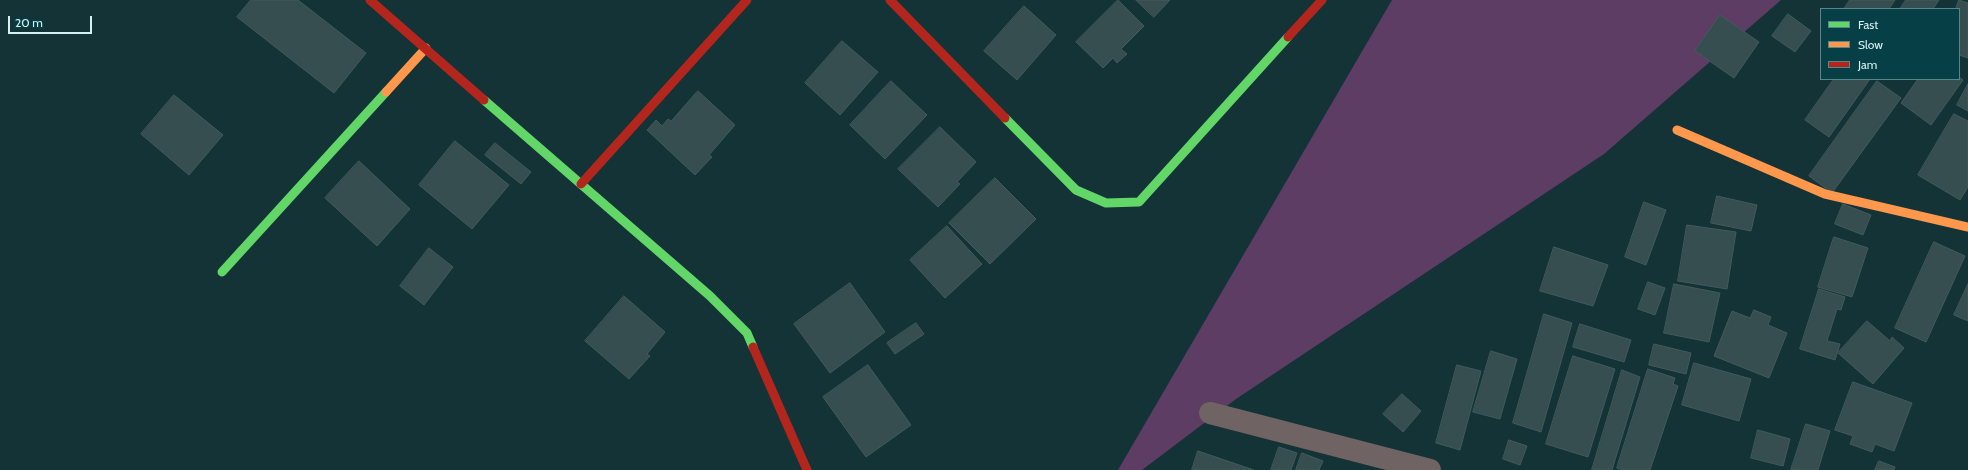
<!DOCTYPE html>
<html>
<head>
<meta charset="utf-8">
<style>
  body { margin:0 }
  #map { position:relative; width:1968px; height:470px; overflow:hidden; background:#143337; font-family:Cabin,sans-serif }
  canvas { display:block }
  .legend { position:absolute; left:1820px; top:8px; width:140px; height:72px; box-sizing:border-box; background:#063f45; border:1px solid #59868b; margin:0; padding:5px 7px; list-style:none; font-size:12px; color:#d6f0f3 }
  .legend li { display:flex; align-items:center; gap:8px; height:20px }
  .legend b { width:20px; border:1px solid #59868b }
  .scale { position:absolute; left:8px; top:16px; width:84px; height:18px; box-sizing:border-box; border:2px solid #d6f0f3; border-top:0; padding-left:5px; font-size:12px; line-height:14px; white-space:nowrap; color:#d6f0f3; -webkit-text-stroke:3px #063f45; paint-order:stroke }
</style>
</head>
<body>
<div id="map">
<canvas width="1968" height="470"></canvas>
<ul class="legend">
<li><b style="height:5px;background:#63d668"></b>Fast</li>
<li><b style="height:5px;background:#ff974d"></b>Slow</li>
<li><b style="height:5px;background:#b3261e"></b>Jam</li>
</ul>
<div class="scale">20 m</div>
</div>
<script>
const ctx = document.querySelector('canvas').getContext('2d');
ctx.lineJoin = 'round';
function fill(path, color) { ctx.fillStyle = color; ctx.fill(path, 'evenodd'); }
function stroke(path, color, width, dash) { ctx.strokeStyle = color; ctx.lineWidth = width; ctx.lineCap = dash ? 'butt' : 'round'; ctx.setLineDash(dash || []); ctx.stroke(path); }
fill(new Path2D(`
  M 1392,0 L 1781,0 L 1604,154 L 1236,399 L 1142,470 L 1118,470 Z`), '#5e3d64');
const building = new Path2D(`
  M 251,0 L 298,0 L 366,53 L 334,93 L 237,17 Z
  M 1118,0 L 1144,26 L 1121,49 L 1127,54 L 1117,63 L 1113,58 L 1103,68 L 1076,42 Z
  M 1136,0 L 1170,0 L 1154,17 Z
  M 1850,0 L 1895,0 L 1889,9 L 1844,9 Z
  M 1906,0 L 1939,0 L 1933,9 L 1900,9 Z
  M 1959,0 L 1968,3 L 1968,58 L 1959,55 L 1959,9 L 1956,9 Z
  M 1024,6 L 1056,35 L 1017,80 L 984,51 Z
  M 1788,14 L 1811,31 L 1795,52 L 1772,36 Z
  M 1720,15 L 1759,42 L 1734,78 L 1695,51 Z
  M 842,41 L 878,72 L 840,115 L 805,83 Z
  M 1959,77 L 1963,80 L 1931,125 L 1901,103 L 1918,79 L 1959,79 Z
  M 1834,79 L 1870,79 L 1829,137 L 1805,120 Z
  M 891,81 L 927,115 L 885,159 L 850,125 Z
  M 1877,81 L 1901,98 L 1832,193 L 1809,176 Z
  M 1968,84 L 1968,111 L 1957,105 Z
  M 698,91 L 735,125 L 709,155 L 712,157 L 695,175 L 647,130 L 656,120 L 662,126 L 668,119 L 671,121 Z
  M 174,95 L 223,135 L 189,175 L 141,134 Z
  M 1954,114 L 1968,121 L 1968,187 L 1960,200 L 1918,175 Z
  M 940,127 L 976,162 L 957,182 L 960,184 L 938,207 L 898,169 Z
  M 455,141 L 509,185 L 472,229 L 419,185 Z
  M 495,143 L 531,172 L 521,184 L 485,155 Z
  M 359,161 L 410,209 L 377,246 L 325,198 Z
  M 995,178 L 1036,219 L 990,264 L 949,223 Z
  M 1717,196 L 1757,205 L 1751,231 L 1711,223 Z
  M 1644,202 L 1666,210 L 1646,265 L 1625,257 Z
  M 1843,204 L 1871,215 L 1863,235 L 1835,224 Z
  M 1687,225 L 1736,232 L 1727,289 L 1678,281 Z
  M 947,226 L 982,264 L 945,298 L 910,260 Z
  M 1834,237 L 1868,248 L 1852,297 L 1818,287 Z
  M 1934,242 L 1965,256 L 1926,342 L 1895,328 Z
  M 1554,247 L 1608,265 L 1593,306 L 1540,291 Z
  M 429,248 L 453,267 L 424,305 L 400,286 Z
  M 1648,282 L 1665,288 L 1655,315 L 1638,309 Z
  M 850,283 L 885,332 L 830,373 L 794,324 Z
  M 1674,284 L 1720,293 L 1709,342 L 1664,333 Z
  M 1968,284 L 1968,321 L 1954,315 Z
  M 1819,289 L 1845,297 L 1841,310 L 1837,309 L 1827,341 L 1840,344 L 1835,360 L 1800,349 Z
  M 624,296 L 665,332 L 647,354 L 650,356 L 629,379 L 585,341 Z
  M 1754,310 L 1771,317 L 1768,325 L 1787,333 L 1769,378 L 1714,356 L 1732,311 L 1750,318 Z
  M 1544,314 L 1572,323 L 1541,432 L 1513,423 Z
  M 1867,321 L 1890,341 L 1892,337 L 1904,348 L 1873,384 L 1838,353 Z
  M 916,323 L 924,334 L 895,354 L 887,343 Z
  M 1580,324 L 1631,340 L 1624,362 L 1573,347 Z
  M 1654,344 L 1691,353 L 1686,374 L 1649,365 Z
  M 1491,351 L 1517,359 L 1500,419 L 1473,412 Z
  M 1573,356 L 1615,369 L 1588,457 L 1546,444 Z
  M 1694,363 L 1751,379 L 1739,421 L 1682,405 Z
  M 868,365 L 911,425 L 866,457 L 823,397 Z
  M 1457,365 L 1481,371 L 1460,450 L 1436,443 Z
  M 1648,369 L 1675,378 L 1673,384 L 1678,386 L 1650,470 L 1623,470 L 1617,468 Z
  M 1622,370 L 1640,377 L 1612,470 L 1592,470 Z
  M 1853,382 L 1912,403 L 1894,451 L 1875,444 L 1872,452 L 1850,444 L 1853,436 L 1835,430 Z
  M 1402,394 L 1421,411 L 1403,432 L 1383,414 Z
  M 1806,424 L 1830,431 L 1818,470 L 1791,470 Z
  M 1758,430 L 1790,439 L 1783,466 L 1751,458 Z
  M 1509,440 L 1527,446 L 1520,465 L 1503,459 Z
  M 1279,447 L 1297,453 L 1291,470 L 1271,470 Z
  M 1198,451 L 1254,470 L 1192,470 Z
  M 1302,453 L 1323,461 L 1319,470 L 1296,470 Z
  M 1879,461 L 1895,467 L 1894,470 L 1875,470 Z`);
fill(building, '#364e4f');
stroke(building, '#425a5a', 1);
stroke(new Path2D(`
  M 1210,413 L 1430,470`), '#6f6463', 22);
stroke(new Path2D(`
  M 484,100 L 710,296 L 747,333 L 753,347
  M 1005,118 L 1076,190 L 1106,203 L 1139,202 L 1288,37
  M 222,272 L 386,92`), '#63d668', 9);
stroke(new Path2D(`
  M 386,92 L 426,48
  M 1677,130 L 1825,194 L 1968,227`), '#ff974d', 9);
stroke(new Path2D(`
  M 370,0 L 484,100
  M 890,0 L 1005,118
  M 1288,37 L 1322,0
  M 581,184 L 747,0
  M 753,347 L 807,470`), '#b3261e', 9);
</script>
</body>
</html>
